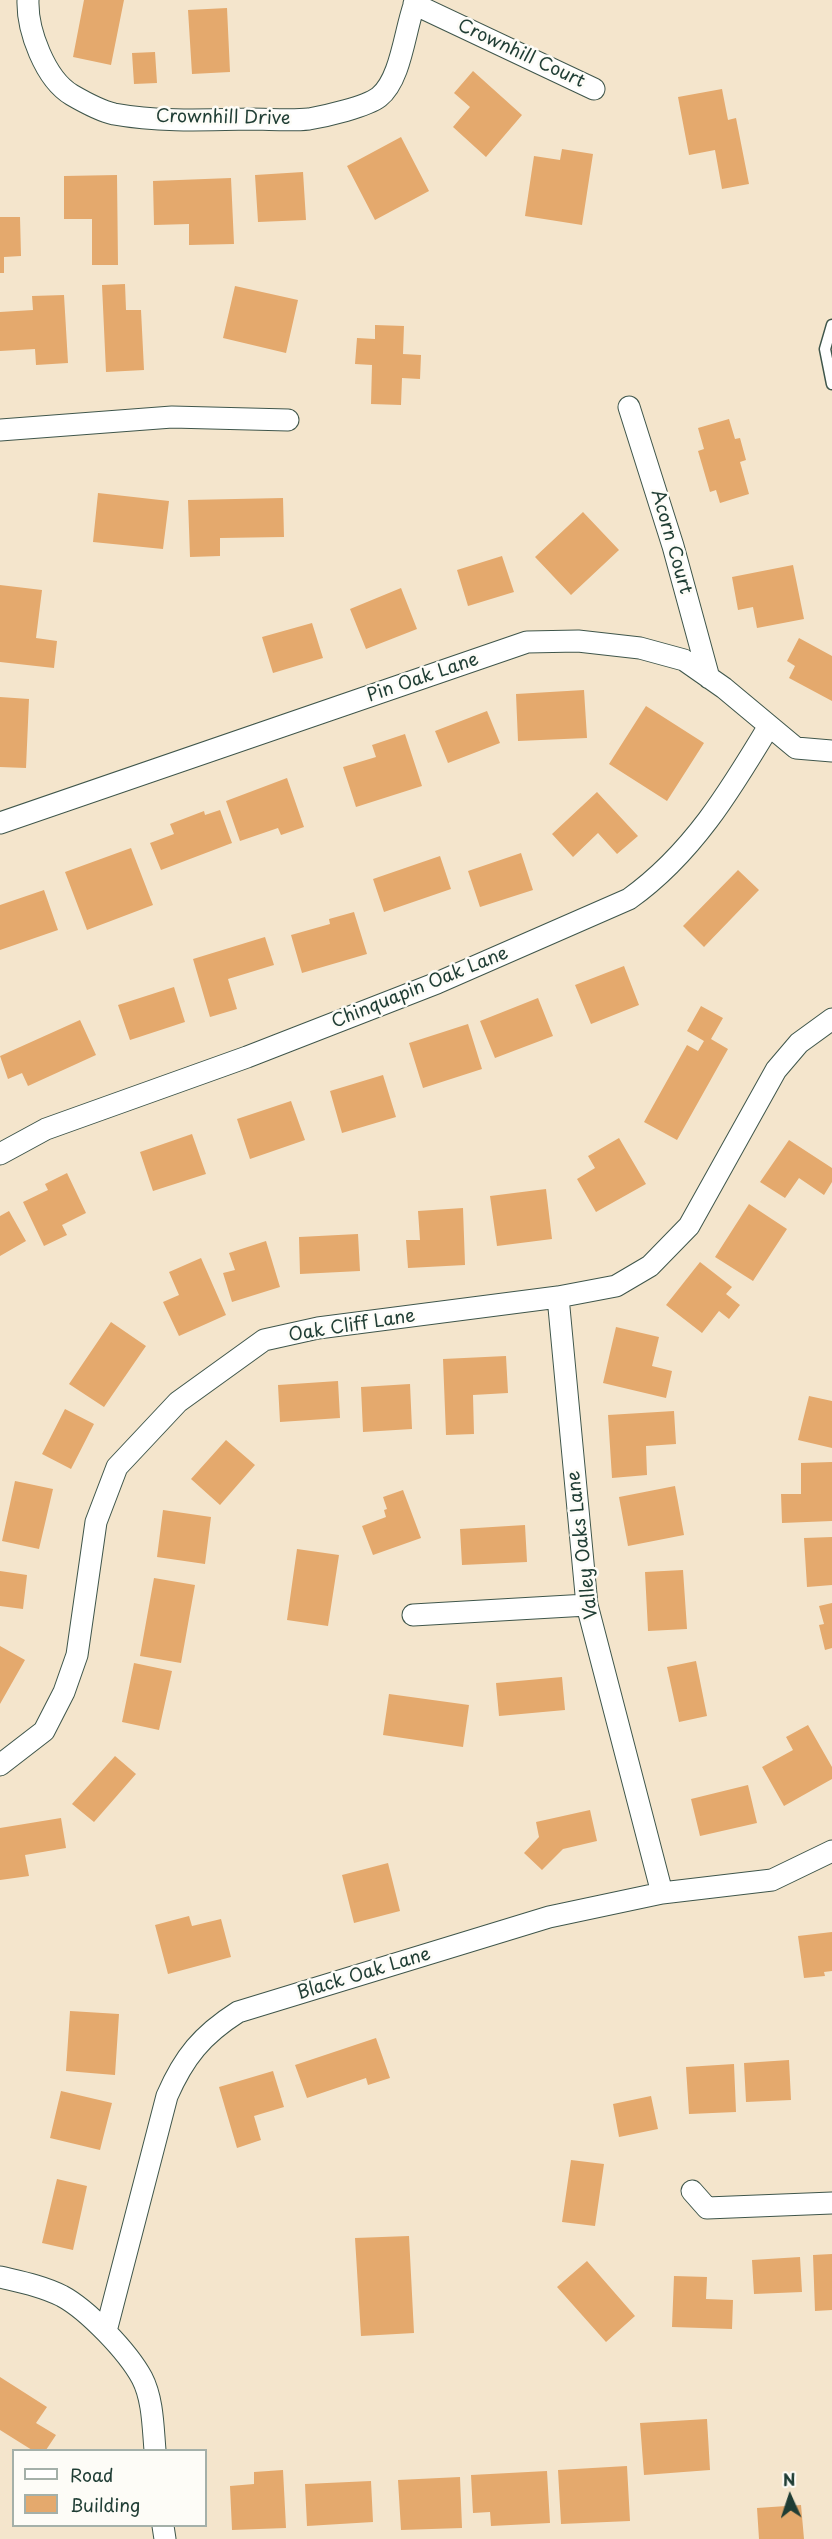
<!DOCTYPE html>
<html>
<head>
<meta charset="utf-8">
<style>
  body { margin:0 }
  #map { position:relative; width:832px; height:2539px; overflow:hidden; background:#f4e5cc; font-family:"Playpen Sans",sans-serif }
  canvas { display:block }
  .legend { position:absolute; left:12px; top:2449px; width:195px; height:78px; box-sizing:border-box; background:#fdfcf7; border:2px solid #a4b0a9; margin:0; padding:8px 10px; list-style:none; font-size:18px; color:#1f3d34 }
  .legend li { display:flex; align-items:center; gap:12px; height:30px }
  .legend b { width:30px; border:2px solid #a4b0a9 }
  .north { position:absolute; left:760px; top:2467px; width:60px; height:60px; -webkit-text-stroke:4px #fdfcf7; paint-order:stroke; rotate:357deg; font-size:16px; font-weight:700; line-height:24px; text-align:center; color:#1f3d34 }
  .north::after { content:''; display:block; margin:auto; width:21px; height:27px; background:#1f3d34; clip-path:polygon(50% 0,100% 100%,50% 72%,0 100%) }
</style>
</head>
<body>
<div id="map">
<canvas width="832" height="2539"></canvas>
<ul class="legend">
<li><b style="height:8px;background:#fff"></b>Road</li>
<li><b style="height:16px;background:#e4a96d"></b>Building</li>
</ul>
<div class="north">N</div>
</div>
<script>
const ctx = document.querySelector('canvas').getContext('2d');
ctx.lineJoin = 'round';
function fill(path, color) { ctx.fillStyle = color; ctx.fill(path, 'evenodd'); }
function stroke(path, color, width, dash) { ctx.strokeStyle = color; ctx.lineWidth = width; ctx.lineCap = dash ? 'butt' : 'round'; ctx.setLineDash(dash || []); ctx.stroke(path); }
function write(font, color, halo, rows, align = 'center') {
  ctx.font = font + ' "Playpen Sans",sans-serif'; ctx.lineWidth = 5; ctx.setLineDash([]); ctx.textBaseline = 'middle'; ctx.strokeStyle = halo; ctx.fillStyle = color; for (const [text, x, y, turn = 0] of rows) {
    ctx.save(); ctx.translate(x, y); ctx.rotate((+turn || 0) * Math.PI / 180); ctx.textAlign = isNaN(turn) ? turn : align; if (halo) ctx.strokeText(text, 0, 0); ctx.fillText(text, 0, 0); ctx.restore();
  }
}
fill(new Path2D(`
  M 84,0 L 124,0 L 111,65 L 73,57 Z
  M 227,8 L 230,72 L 192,74 L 188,10 Z
  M 155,52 L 157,83 L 134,84 L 132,53 Z
  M 473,71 L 522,115 L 486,157 L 453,127 L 470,107 L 454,93 Z
  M 722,89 L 728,120 L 736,118 L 749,184 L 722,189 L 715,150 L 689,155 L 678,97 Z
  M 401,137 L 429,191 L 375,220 L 347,166 Z
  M 562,149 L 593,154 L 582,225 L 525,216 L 534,156 L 560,160 Z
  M 303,172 L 306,220 L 258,222 L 255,175 Z
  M 117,175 L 118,265 L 92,265 L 92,219 L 64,219 L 64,176 Z
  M 231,178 L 234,244 L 189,245 L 189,224 L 154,225 L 153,181 Z
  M 0,217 L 20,217 L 21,256 L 4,257 L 4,273 L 0,273 Z
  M 125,284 L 126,310 L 141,310 L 144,370 L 106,372 L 102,285 Z
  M 235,286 L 298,300 L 286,353 L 223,338 Z
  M 64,295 L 68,363 L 36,365 L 35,349 L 0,351 L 0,312 L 33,310 L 32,296 Z
  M 375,325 L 404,326 L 403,354 L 421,355 L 420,379 L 402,378 L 401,405 L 371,404 L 372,365 L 355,364 L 357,338 L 375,339 Z
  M 729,419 L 735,439 L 740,438 L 746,460 L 740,462 L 749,494 L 720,503 L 716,490 L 710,492 L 698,451 L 704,449 L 698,428 Z
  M 98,493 L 169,501 L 163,549 L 93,542 Z
  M 283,498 L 284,537 L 220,538 L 220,556 L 190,557 L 188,500 Z
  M 583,512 L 619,550 L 571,595 L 535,557 Z
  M 502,556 L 514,592 L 468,606 L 457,570 Z
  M 793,565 L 804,619 L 757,628 L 753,607 L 738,610 L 732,577 Z
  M 0,585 L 42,590 L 36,638 L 57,641 L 54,668 L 0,662 Z
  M 401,588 L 417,629 L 366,649 L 350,609 Z
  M 312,623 L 323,658 L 273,673 L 262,637 Z
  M 799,638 L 832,656 L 832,701 L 789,678 L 795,666 L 787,661 Z
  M 584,690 L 587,738 L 518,741 L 516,694 Z
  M 0,697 L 29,699 L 26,768 L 0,767 Z
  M 646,706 L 704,743 L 667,801 L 609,764 Z
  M 487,711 L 500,743 L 448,763 L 435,731 Z
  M 405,734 L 422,786 L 356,807 L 343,767 L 376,757 L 372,745 Z
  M 287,778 L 304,827 L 281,835 L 278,828 L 240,841 L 226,801 Z
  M 597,792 L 638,836 L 617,854 L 598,833 L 573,857 L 552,834 Z
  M 220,810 L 232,843 L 161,870 L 150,843 L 174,834 L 170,824 L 204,811 L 205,815 Z
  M 131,848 L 153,905 L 87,930 L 65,872 Z
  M 521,853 L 533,890 L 480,907 L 468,871 Z
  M 440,856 L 451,889 L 384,912 L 373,879 Z
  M 738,870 L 759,890 L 704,947 L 683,926 Z
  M 44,890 L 58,930 L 0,950 L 0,905 Z
  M 354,912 L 367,954 L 302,973 L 291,935 L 330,924 L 329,919 Z
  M 265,937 L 274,965 L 228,979 L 237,1009 L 210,1017 L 193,959 Z
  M 624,966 L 639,1005 L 591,1024 L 575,985 Z
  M 174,987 L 185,1022 L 130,1040 L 118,1005 Z
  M 538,998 L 553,1036 L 495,1058 L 480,1021 Z
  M 701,1006 L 723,1018 L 711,1039 L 728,1049 L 677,1140 L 644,1122 L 687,1045 L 698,1051 L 704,1041 L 687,1031 Z
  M 80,1020 L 96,1055 L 28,1086 L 22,1073 L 8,1079 L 0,1056 Z
  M 468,1024 L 482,1069 L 423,1088 L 409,1043 Z
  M 383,1075 L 396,1117 L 342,1133 L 330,1091 Z
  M 291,1101 L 305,1140 L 250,1159 L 237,1119 Z
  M 192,1134 L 206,1174 L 153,1191 L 140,1152 Z
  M 619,1138 L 646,1184 L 596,1212 L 577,1179 L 595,1168 L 588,1156 Z
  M 789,1140 L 832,1168 L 832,1182 L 824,1195 L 799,1178 L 785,1198 L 760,1182 Z
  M 67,1173 L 86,1213 L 62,1225 L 67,1235 L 44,1246 L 23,1202 L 48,1190 L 45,1184 Z
  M 546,1189 L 552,1239 L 497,1246 L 490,1196 Z
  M 749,1204 L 787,1229 L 753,1281 L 715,1257 Z
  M 463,1208 L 465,1265 L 408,1268 L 406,1240 L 420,1240 L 418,1211 Z
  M 9,1211 L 26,1241 L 0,1256 L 0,1216 Z
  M 358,1234 L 360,1271 L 300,1274 L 299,1237 Z
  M 266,1241 L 280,1287 L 232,1302 L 223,1273 L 235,1270 L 229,1253 Z
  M 201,1258 L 226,1315 L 179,1336 L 163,1302 L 179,1295 L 169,1272 Z
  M 700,1262 L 732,1287 L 726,1294 L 740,1305 L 729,1319 L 719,1311 L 702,1333 L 666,1305 Z
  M 111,1322 L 146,1346 L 104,1407 L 69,1384 Z
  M 616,1327 L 659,1337 L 652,1366 L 672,1371 L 666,1398 L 603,1383 Z
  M 506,1356 L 508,1393 L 473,1395 L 474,1434 L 446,1435 L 443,1359 Z
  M 338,1381 L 340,1418 L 280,1422 L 278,1385 Z
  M 410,1384 L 412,1429 L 363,1432 L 361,1387 Z
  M 809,1396 L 832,1401 L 832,1448 L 798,1440 Z
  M 65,1409 L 94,1424 L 71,1469 L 42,1454 Z
  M 674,1411 L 676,1444 L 646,1446 L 647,1475 L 612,1478 L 608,1415 Z
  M 226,1440 L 255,1465 L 220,1505 L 191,1479 Z
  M 832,1462 L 832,1521 L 782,1523 L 781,1494 L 801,1494 L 801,1463 Z
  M 15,1481 L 53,1489 L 39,1549 L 2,1541 Z
  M 675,1486 L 684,1535 L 628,1546 L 619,1497 Z
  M 403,1490 L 421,1538 L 373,1555 L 362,1526 L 386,1517 L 384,1510 L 387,1509 L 383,1497 Z
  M 163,1510 L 211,1517 L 205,1564 L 157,1557 Z
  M 525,1525 L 527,1562 L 462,1565 L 460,1529 Z
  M 832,1537 L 832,1585 L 807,1587 L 804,1538 Z
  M 297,1549 L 339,1555 L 328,1626 L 287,1620 Z
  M 683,1570 L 687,1629 L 648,1631 L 645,1572 Z
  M 0,1571 L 27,1575 L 23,1609 L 0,1606 Z
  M 154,1578 L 195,1585 L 181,1663 L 140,1656 Z
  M 832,1603 L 832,1648 L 825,1650 L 819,1625 L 824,1624 L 819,1606 Z
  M 0,1646 L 25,1660 L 0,1704 Z
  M 696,1661 L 707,1716 L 679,1722 L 667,1667 Z
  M 134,1663 L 172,1671 L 159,1730 L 122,1722 Z
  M 562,1677 L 565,1710 L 499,1716 L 496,1683 Z
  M 389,1694 L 469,1705 L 463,1747 L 383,1735 Z
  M 808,1725 L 832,1767 L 832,1779 L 784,1806 L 762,1767 L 793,1750 L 786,1737 Z
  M 115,1756 L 136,1774 L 94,1822 L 72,1804 Z
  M 748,1785 L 757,1823 L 700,1836 L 691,1799 Z
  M 590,1810 L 597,1841 L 563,1849 L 542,1870 L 524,1853 L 539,1837 L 536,1822 Z
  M 61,1818 L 66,1848 L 25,1855 L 29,1876 L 0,1880 L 0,1828 Z
  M 388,1863 L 400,1911 L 354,1923 L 342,1875 Z
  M 189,1916 L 192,1926 L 221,1919 L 231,1957 L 168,1974 L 155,1925 Z
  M 832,1932 L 832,1971 L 824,1972 L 825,1976 L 804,1978 L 798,1936 Z
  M 70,2011 L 119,2014 L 115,2075 L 66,2071 Z
  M 376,2038 L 390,2078 L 368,2085 L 366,2078 L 307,2098 L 295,2065 Z
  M 789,2060 L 791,2100 L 746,2102 L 744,2063 Z
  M 734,2064 L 736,2112 L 689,2114 L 686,2067 Z
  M 273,2071 L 284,2107 L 254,2116 L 261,2140 L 237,2148 L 219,2087 Z
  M 61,2091 L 112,2103 L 100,2150 L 50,2138 Z
  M 651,2096 L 658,2129 L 619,2137 L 613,2104 Z
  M 571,2160 L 604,2164 L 595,2226 L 562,2222 Z
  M 57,2179 L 87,2186 L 73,2250 L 42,2243 Z
  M 409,2236 L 414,2333 L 361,2336 L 355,2238 Z
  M 832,2254 L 832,2310 L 815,2311 L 813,2255 Z
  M 800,2257 L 802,2292 L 754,2294 L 752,2260 Z
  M 587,2261 L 635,2316 L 606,2342 L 557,2287 Z
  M 674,2276 L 707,2277 L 706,2299 L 733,2300 L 732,2329 L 672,2327 Z
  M 0,2377 L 47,2407 L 36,2423 L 56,2435 L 46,2450 L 32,2450 L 0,2430 Z
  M 707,2419 L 710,2470 L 644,2475 L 640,2423 Z
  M 627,2466 L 630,2521 L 561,2524 L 558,2470 Z
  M 283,2470 L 286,2528 L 232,2530 L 230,2486 L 254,2484 L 254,2472 Z
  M 547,2471 L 550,2523 L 491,2526 L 490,2512 L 473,2513 L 471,2475 Z
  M 460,2477 L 462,2528 L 401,2530 L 398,2480 Z
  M 371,2481 L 373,2522 L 307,2526 L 305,2484 Z
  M 801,2505 L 804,2539 L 759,2539 L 757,2508 Z`), '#e4a96d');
const service = new Path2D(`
  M 832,325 L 825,349 L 832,384`);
const minor = new Path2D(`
  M 28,0 C 27,30 45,79 72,95 C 84,102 101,111 114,114 C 158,122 205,120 250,119 C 269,119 290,121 309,119 C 326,116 366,107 379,97 C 402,79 405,26 416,0
  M 414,4 L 594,89
  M 629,407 L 673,546 L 709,678
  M 0,430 L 172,417 L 288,420
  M 0,823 L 527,642 L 578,641 L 640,648 L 684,660 L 724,688 L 796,748 L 832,751
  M 0,1154 L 46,1129 L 247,1057 L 437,983 L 629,899 C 692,854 730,791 769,726
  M 558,1297 L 587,1605 L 662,1893
  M 413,1615 L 587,1605
  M 0,1765 L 44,1731 L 64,1692 L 77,1655 L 96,1522 L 117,1467 L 178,1402 L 264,1340 L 318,1328 L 558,1297 L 616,1286 L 650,1266 L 689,1226 L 776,1070 L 799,1043 L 832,1019
  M 692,2191 L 707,2208 L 832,2203
  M 0,2277 C 21,2282 42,2286 62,2296 C 88,2310 128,2352 142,2378 C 153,2399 153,2428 155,2450
  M 106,2331 L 167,2096 C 184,2057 202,2035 238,2012 L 549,1917 L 662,1893 L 772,1880 L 832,1851
  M 163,2526 L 165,2539`);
stroke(service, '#3f564b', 13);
stroke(minor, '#3f564b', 23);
stroke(service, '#fff', 10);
stroke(minor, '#fff', 21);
write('18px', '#1f3d34', '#fdfcf7', [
  ["Crownhill Court",521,54,25],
  ["Crownhill Drive",223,118,1],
  ["Acorn Court",671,542,74],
  ["Pin Oak Lane",423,678,-19],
  ["Chinquapin Oak Lane",420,988,-22],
  ["Oak Cliff Lane",352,1326,-9],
  ["Valley Oaks Lane",583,1545,-97],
  ["Black Oak Lane",364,1974,-17]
]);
</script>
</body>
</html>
